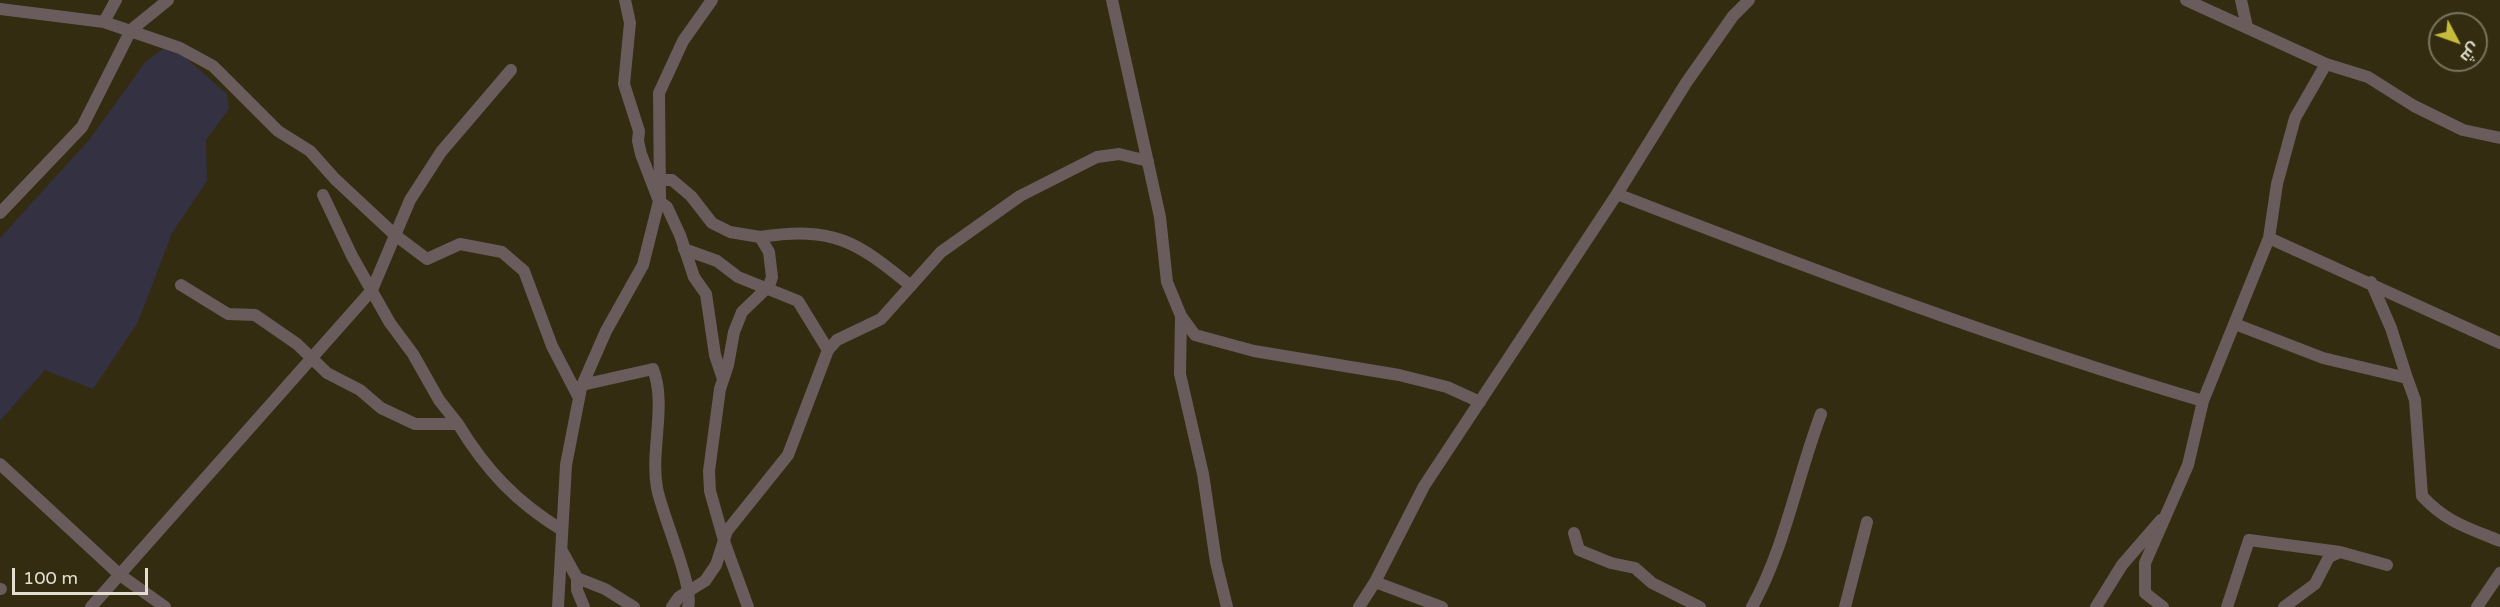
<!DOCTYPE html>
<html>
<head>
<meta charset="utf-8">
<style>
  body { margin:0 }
  #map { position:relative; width:2500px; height:607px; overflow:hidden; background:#332c11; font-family:"Varela Round",Cairo,sans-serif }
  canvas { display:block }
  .north { position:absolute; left:2428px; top:12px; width:60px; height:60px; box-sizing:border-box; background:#332c11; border:2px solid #79735d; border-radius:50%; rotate:131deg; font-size:16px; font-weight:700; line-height:24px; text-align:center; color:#e3decf }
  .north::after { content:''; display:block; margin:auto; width:21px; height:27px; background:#c6bc3c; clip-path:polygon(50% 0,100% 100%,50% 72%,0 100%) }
  .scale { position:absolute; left:12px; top:568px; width:136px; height:27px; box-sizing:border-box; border:3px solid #e3decf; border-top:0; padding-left:8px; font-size:18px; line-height:21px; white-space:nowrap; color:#e3decf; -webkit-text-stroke:4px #332c11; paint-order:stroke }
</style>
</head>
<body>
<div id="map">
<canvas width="2500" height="607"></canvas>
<div class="north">ش</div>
<div class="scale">100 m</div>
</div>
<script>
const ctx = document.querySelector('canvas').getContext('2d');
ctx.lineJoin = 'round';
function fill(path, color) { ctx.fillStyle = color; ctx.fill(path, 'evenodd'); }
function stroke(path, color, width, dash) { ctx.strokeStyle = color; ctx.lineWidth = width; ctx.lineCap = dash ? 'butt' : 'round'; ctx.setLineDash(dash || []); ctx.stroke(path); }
fill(new Path2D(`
  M 163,49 L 184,56 L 227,94 L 229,109 L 206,140 L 207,181 L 172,233 L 138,322 L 93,389 L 45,370 L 0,421 L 0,238 L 89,140 L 146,61 Z`), '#343142');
stroke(new Path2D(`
  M 625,0 L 630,23 L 624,84 L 639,131 L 638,141 L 641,154 L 659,201 L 667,207 L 680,235 L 694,277 L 706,294 L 715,355 L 723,379
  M 1112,0 L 1160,217 L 1167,282 L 1181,316 L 1195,335 L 1254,351 L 1399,375 L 1447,387 L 1480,402
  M 2186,0 L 2326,64 L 2368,77 L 2414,106 L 2463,130 L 2500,138
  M 2241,0 L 2247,27
  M 0,9 L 104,22 L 180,48 L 213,66 L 278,131 L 310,151 L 335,179 L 395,235 L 427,259 L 460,244 L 502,252 L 524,271 L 552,346 L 579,398
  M 104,22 L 116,0
  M 660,180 L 672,180 L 691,196 L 712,223 L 730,232 L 760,237 L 769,252 L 772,277 L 769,286 L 742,312 L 734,332 L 728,365 L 720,389 L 709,471 L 710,491 L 725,544 L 748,607
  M 1617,194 C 1810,269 2004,342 2203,401
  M 323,195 L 352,256 L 390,323 L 413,354 L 439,400 L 458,424
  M 0,213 L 82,127 L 131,30 L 168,0
  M 760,237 C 834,226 856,241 911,286
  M 2269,238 L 2500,343
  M 181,285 L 228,314 L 255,315 L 297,344 L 327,373 L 360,390 L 381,408 L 415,424 L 458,424 C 486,470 516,502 562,530
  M 1181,316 L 1180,374 L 1203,474 L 1216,562 L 1227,607
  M 2235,324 L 2323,358 L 2407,378 L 2391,328 L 2371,282
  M 828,350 L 837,340 L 881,319 L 941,252 L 1020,196 L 1097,157 L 1119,154 L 1148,161
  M 2407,378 L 2415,400 L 2422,496 C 2446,522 2468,528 2500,541
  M 582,385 L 653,369 C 667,405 650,450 657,488 C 661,512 695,589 688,607
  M 0,464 L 120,575 L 165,607
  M 1574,533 L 1579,550 L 1611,563 L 1635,568 L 1652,583 L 1700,607
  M 562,551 L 577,578 L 605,589 L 634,607
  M 577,578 L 577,590 L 584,607
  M 1375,582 L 1442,607
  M 0,589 L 1,589
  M 91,607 L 372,290 L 410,200 L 441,152 L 511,70
  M 558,607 L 566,465 L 581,388 L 606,331 L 643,265 L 660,197 L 659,93 L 683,41 L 712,0
  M 672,607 L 679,597 L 705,581 L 716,565 L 727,531 L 788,455 L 828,350 L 798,301 L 738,277 L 717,261 L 684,249
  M 1359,607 L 1375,582 L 1424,486 L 1617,194 L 1686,83 L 1733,16 L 1749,0
  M 1752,607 C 1785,548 1797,477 1821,414
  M 1845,607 L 1867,522
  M 2096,607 L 2122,565 L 2161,520
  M 2163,607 L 2145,593 L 2145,563 L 2188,465 L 2203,401 L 2269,238 L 2277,184 L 2295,118 L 2326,64
  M 2227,607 L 2249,540 L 2340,552
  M 2284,607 L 2315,584 L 2329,557 L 2340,552 L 2387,565
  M 2477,607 L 2500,573`), '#6a5b5d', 12);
</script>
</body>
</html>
